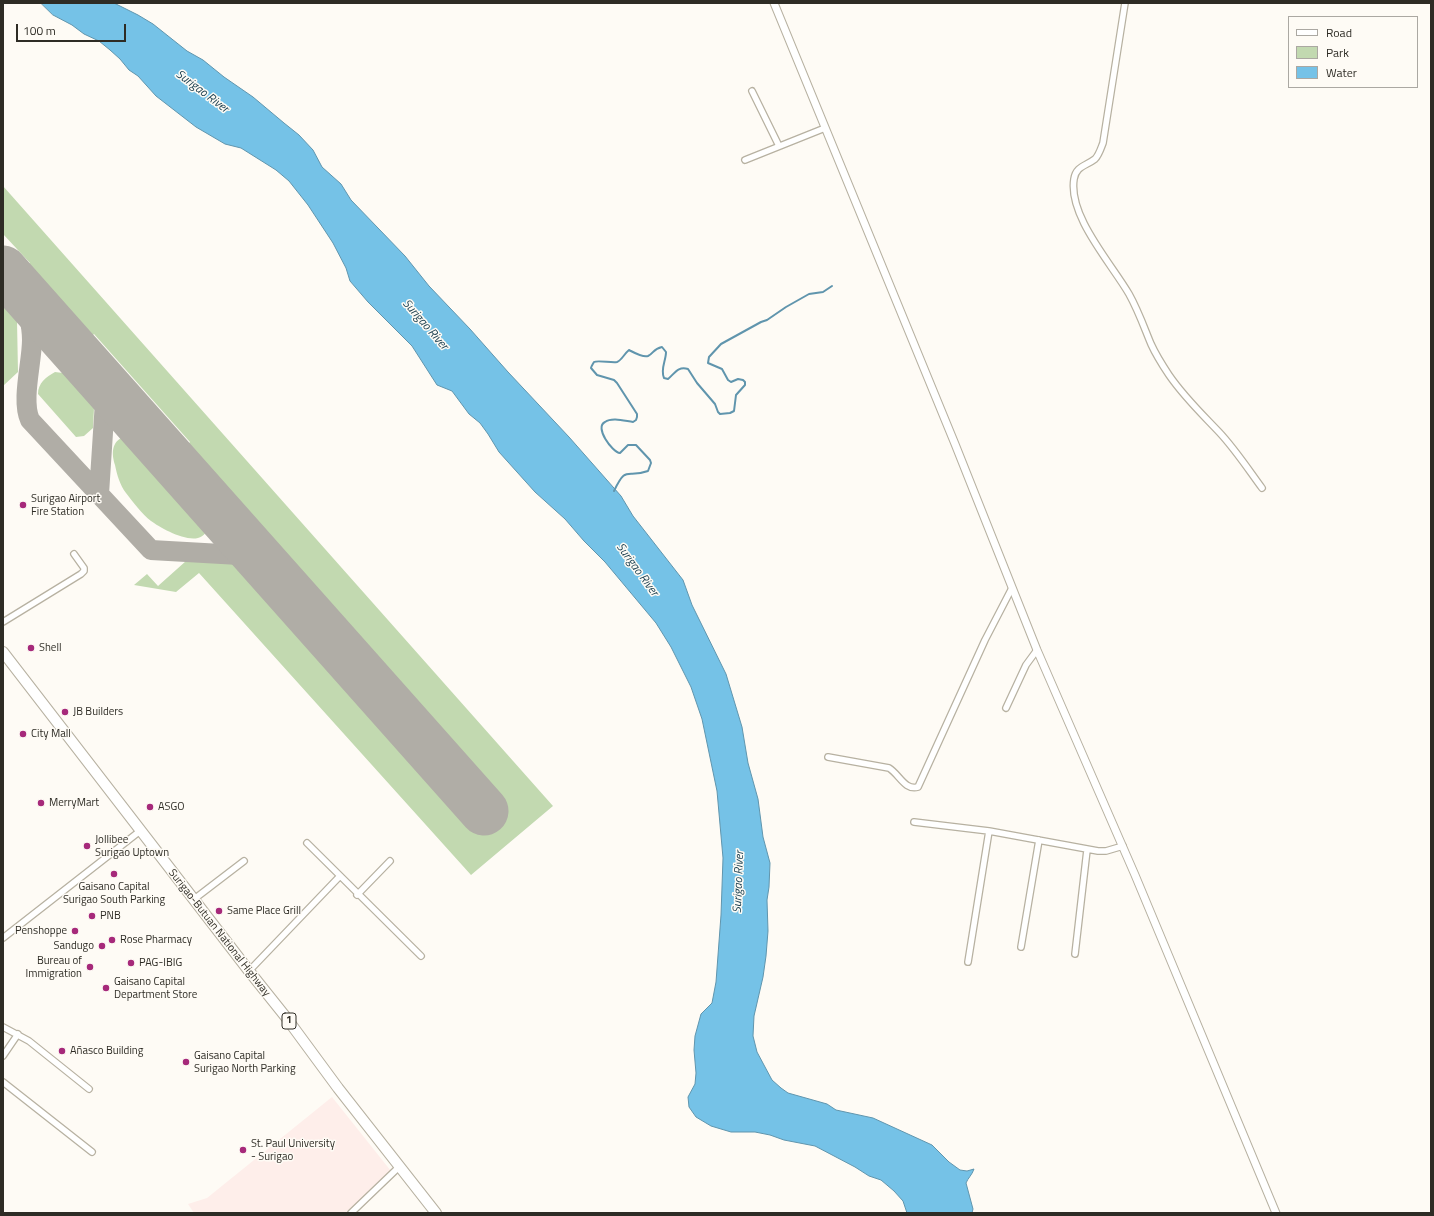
<!DOCTYPE html>
<html>
<head>
<meta charset="utf-8">
<style>
  body { margin:0 }
  #map { position:relative; width:1434px; height:1216px; overflow:hidden; background:#fefbf5; font-family:"Titillium Web",sans-serif }
  canvas { display:block }
  .frame { position:absolute; inset:0; border:4px solid #2e2c25; pointer-events:none }
  .legend { position:absolute; left:1288px; top:16px; width:130px; height:72px; box-sizing:border-box; background:#fefbf5; border:1px solid #aba8a2; margin:0; padding:5px 7px; list-style:none; font-size:12px; color:#2e2c25 }
  .legend li { display:flex; align-items:center; gap:8px; height:20px }
  .legend b { width:20px; border:1px solid #aba8a2 }
  .scale { position:absolute; left:16px; top:24px; width:110px; height:18px; box-sizing:border-box; border:2px solid #2e2c25; border-top:0; padding-left:5px; font-size:12px; line-height:14px; white-space:nowrap; color:#2e2c25; -webkit-text-stroke:3px #fefbf5; paint-order:stroke }
</style>
</head>
<body>
<div id="map">
<canvas width="1434" height="1216"></canvas>
<div class="frame"></div>
<ul class="legend">
<li><b style="height:5px;background:#fff"></b>Road</li>
<li><b style="height:11px;background:#c2d9b0"></b>Park</li>
<li><b style="height:11px;background:#75c2e7"></b>Water</li>
</ul>
<div class="scale">100 m</div>
</div>
<script>
const ctx = document.querySelector('canvas').getContext('2d');
ctx.lineJoin = 'round';
function fill(path, color) { ctx.fillStyle = color; ctx.fill(path, 'evenodd'); }
function stroke(path, color, width, dash) { ctx.strokeStyle = color; ctx.lineWidth = width; ctx.lineCap = dash ? 'butt' : 'round'; ctx.setLineDash(dash || []); ctx.stroke(path); }
function write(font, color, halo, rows, align = 'center') {
  ctx.font = font + ' "Titillium Web",sans-serif'; ctx.lineWidth = 3; ctx.setLineDash([]); ctx.textBaseline = 'middle'; ctx.strokeStyle = halo; ctx.fillStyle = color; for (const [text, x, y, turn = 0] of rows) {
    ctx.save(); ctx.translate(x, y); ctx.rotate((+turn || 0) * Math.PI / 180); ctx.textAlign = isNaN(turn) ? turn : align; if (halo) ctx.strokeText(text, 0, 0); ctx.fillText(text, 0, 0); ctx.restore();
  }
}
fill(new Path2D(`
  M 332,1097 L 391,1171 L 348,1213 L 194,1213 L 188,1204 L 207,1198 Z`), '#feeeea');
fill(new Path2D(`
  M 3,186 L 553,806 L 471,875 L 199,573 L 176,592 L 134,585 L 147,574 L 158,586 L 186,561 L 241,564 L 471,822 L 500,797 L 187,446 L 190,442 L 94,334 L 88,340 L 24,268 L 30,263 L 3,234 Z
  M 3,296 L 8,302 L 4,307 L 17,321 L 18,372 L 3,386 Z
  M 55,372 L 63,373 L 94,408 L 93,428 L 84,436 L 76,437 L 38,394 C 38,383 46,377 55,372 Z
  M 121,438 L 154,474 L 157,471 L 205,525 L 207,529 C 201,551 162,529 151,521 C 142,514 133,502 126,493 C 120,485 117,475 115,465 C 112,455 111,444 121,438 Z`), '#c2d9b0');
const water = new Path2D(`
  M 41,3 L 114,3 L 138,15 L 153,24 L 187,51 L 203,60 L 224,77 L 253,97 L 284,123 L 299,135 L 313,150 L 322,167 L 341,184 L 351,200 L 405,256 L 429,286 L 470,329 L 508,372 L 569,437 L 621,496 L 633,516 L 683,580 L 692,605 L 726,674 L 742,727 L 748,763 L 758,799 L 763,837 L 770,863 L 769,887 L 767,900 L 768,931 L 766,956 L 763,977 L 754,1016 L 753,1036 L 757,1052 L 772,1080 L 781,1088 L 788,1093 L 827,1104 L 836,1110 L 873,1118 L 932,1145 L 949,1162 L 960,1170 L 967,1171 L 974,1169 C 972,1175 968,1178 966,1183 L 973,1209 L 972,1213 L 907,1213 L 903,1201 L 894,1191 L 881,1180 L 869,1176 L 855,1167 L 815,1146 L 784,1140 L 770,1135 L 755,1132 L 731,1132 L 711,1126 L 696,1117 L 689,1107 L 688,1097 L 695,1084 L 696,1073 L 694,1050 L 695,1036 L 701,1014 L 712,1003 L 716,982 L 721,915 L 723,858 L 717,791 L 702,719 L 691,687 L 671,647 L 656,623 L 605,562 L 584,541 L 565,519 L 535,492 L 499,452 L 488,434 L 480,423 L 469,414 L 452,391 L 437,385 L 412,346 L 368,302 L 350,281 L 346,268 L 333,243 L 308,205 L 289,181 L 276,170 L 241,148 L 225,144 L 196,127 L 156,96 L 138,76 L 129,70 L 120,59 L 110,50 L 99,41 L 84,34 L 72,25 L 53,15 Z`);
fill(water, '#75c2e7');
stroke(water, '#6095ad', 1);
stroke(new Path2D(`
  M 614,491 C 627,464 626,479 648,471 L 651,463 L 650,460 L 636,445 L 628,445 L 620,453 C 612,452 594,427 605,422 C 612,417 625,421 633,422 L 636,420 L 637,417 L 637,414 L 617,383 L 614,380 L 597,375 L 591,368 C 591,367 594,362 594,362 C 597,360 612,363 617,362 C 622,360 624,354 629,350 C 633,352 643,358 648,356 C 654,353 653,349 662,347 L 666,352 C 666,361 660,369 664,378 L 668,379 C 675,373 678,366 688,369 L 697,383 L 715,404 L 718,412 L 720,414 L 730,413 L 734,411 L 736,395 L 745,385 L 745,382 L 743,380 L 738,379 L 731,382 L 728,380 L 722,369 L 708,363 L 709,357 L 721,344 L 761,322 L 767,320 L 786,307 L 809,294 L 823,292 L 832,286`), '#6095ad', 2);
stroke(new Path2D(`
  M 22,292 C 27,308 32,324 32,340 C 32,363 21,400 30,420 L 151,550 L 257,556
  M 99,494 L 106,386`), '#b0ada6', 20);
stroke(new Path2D(`
  M 3,270 L 484,811`), '#b0ada6', 49);
const minor = new Path2D(`
  M 1125,3 L 1103,143 C 1101,148 1099,155 1095,159 C 1086,166 1076,166 1074,179 C 1068,216 1111,263 1129,294 C 1138,310 1144,327 1151,344 C 1156,355 1163,366 1169,375 C 1184,397 1202,414 1219,432 C 1235,449 1248,469 1262,488
  M 752,91 L 779,146
  M 745,160 L 825,128
  M 3,622 L 81,574 L 84,571 L 84,568 L 74,554
  M 1006,708 L 1026,665 L 1037,650
  M 828,757 L 889,768 C 899,774 905,791 918,787 L 985,640 L 1012,588
  M 914,822 L 989,831 L 1098,851 L 1106,851 L 1123,846
  M 307,843 L 421,956
  M 357,895 L 390,861
  M 193,900 L 244,861
  M 3,938 L 140,831
  M 1021,947 L 1039,840
  M 1075,954 L 1087,850
  M 968,962 L 989,831
  M 249,971 L 340,876
  M 3,1027 L 29,1041 L 89,1089
  M 3,1056 L 18,1034
  M 3,1082 L 92,1152
  M 351,1213 L 400,1166`);
const tertiary = new Path2D(`
  M 774,3 L 955,444 L 1037,650 L 1135,875 L 1276,1213`);
const trunk = new Path2D(`
  M 3,652 L 249,971 L 285,1016 L 338,1088 L 436,1213`);
stroke(minor, '#b7b1a1', 8);
stroke(tertiary, '#b7b1a1', 9);
stroke(trunk, '#b7b1a1', 12);
stroke(minor, '#fff', 5.5);
stroke(tertiary, '#fff', 7);
stroke(trunk, '#fff', 10);
for (const [x, y, r, color] of [
  [23,505,4,"#a6297a"],
  [31,648,4,"#a6297a"],
  [65,712,4,"#a6297a"],
  [23,734,4,"#a6297a"],
  [41,803,4,"#a6297a"],
  [150,807,4,"#a6297a"],
  [87,846,4,"#a6297a"],
  [114,874,4,"#a6297a"],
  [219,911,4,"#a6297a"],
  [92,916,4,"#a6297a"],
  [75,931,4,"#a6297a"],
  [112,940,4,"#a6297a"],
  [102,946,4,"#a6297a"],
  [131,963,4,"#a6297a"],
  [90,967,4,"#a6297a"],
  [106,988,4,"#a6297a"],
  [62,1051,4,"#a6297a"],
  [186,1062,4,"#a6297a"],
  [243,1150,4,"#a6297a"]
]) { const dot = new Path2D(); dot.arc(x, y, r, 0, 2 * Math.PI); ctx.fillStyle = color; ctx.fill(dot); stroke(dot, '#fefbf5', 1.5); }
for (const [x, y, w] of [
  [289,1021,14]
]) { const box = new Path2D(); box.roundRect(x - w / 2, y - 8, w, 16, 3); ctx.fillStyle = '#fefbf5'; ctx.fill(box); stroke(box, '#2e2c25', 1); }
write('bold 10px', '#2e2c25', null, [
  ["1",289,1021]
]);
write('11px', '#2e2c25', '#fefbf5', [
  ["Surigao Airport",31,499],
  ["Fire Station",31,512],
  ["Shell",39,648],
  ["JB Builders",73,712],
  ["City Mall",31,734],
  ["MerryMart",49,803],
  ["ASGO",158,807],
  ["Jollibee",95,840],
  ["Surigao Uptown",95,853],
  ["Gaisano Capital",114,887,"center"],
  ["Surigao South Parking",114,900,"center"],
  ["Same Place Grill",227,911],
  ["PNB",100,916],
  ["Penshoppe",67,931,"right"],
  ["Rose Pharmacy",120,940],
  ["Sandugo",94,946,"right"],
  ["Bureau of",82,961,"right"],
  ["Immigration",82,974,"right"],
  ["PAG-IBIG",139,963],
  ["Gaisano Capital",114,982],
  ["Department Store",114,995],
  ["Añasco Building",70,1051],
  ["Gaisano Capital",194,1056],
  ["Surigao North Parking",194,1069],
  ["St. Paul University",251,1144],
  ["- Surigao",251,1157]
], 'left');
write('11px', '#2e2c25', '#fefbf5', [
  ["Surigao-Butuan National Highway",219,933,52]
]);
write('italic 12px', '#1e4151', '#fefbf5', [
  ["Surigao River",202,92,37],
  ["Surigao River",425,325,49],
  ["Surigao River",637,570,54],
  ["Surigao River",739,882,-88]
]);
</script>
</body>
</html>
